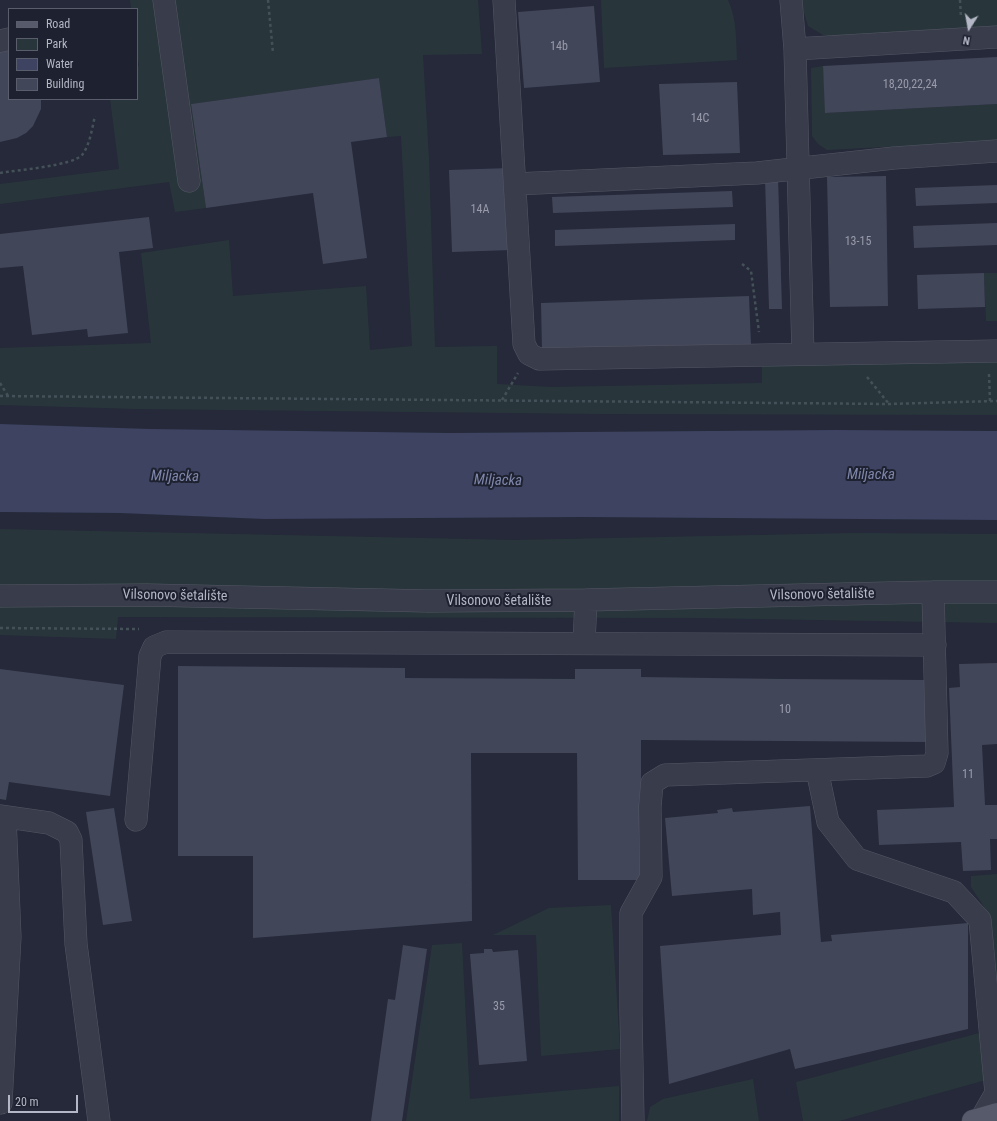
<!DOCTYPE html>
<html>
<head>
<meta charset="utf-8">
<style>
  body { margin:0 }
  #map { position:relative; width:997px; height:1121px; overflow:hidden; background:#252939; font-family:"Roboto Condensed",sans-serif }
  canvas { display:block }
  .legend { position:absolute; left:8px; top:8px; width:130px; height:92px; box-sizing:border-box; background:#1e212f; border:1px solid #5a5d6b; margin:0; padding:5px 7px; list-style:none; font-size:12px; color:#b4b7c5 }
  .legend li { display:flex; align-items:center; gap:8px; height:20px }
  .legend b { width:20px; border:1px solid #5a5d6b }
  .north { position:absolute; left:949px; top:8px; width:40px; height:40px; -webkit-text-stroke:3px #1e212f; paint-order:stroke; rotate:191deg; font-size:11px; font-weight:700; line-height:16px; text-align:center; color:#b4b7c5 }
  .north::after { content:''; display:block; margin:auto; width:14px; height:18px; background:#b4b7c5; clip-path:polygon(50% 0,100% 100%,50% 72%,0 100%) }
  .scale { position:absolute; left:8px; top:1095px; width:70px; height:18px; box-sizing:border-box; border:2px solid #b4b7c5; border-top:0; padding-left:5px; font-size:12px; line-height:14px; white-space:nowrap; color:#b4b7c5; -webkit-text-stroke:3px #1e212f; paint-order:stroke }
</style>
</head>
<body>
<div id="map">
<canvas width="997" height="1121"></canvas>
<ul class="legend">
<li><b style="height:5px;background:#575a6a"></b>Road</li>
<li><b style="height:11px;background:#28363b"></b>Park</li>
<li><b style="height:11px;background:#3d4361"></b>Water</li>
<li><b style="height:11px;background:#424659"></b>Building</li>
</ul>
<div class="north">N</div>
<div class="scale">20 m</div>
</div>
<script>
const ctx = document.querySelector('canvas').getContext('2d');
ctx.lineJoin = 'round';
function fill(path, color) { ctx.fillStyle = color; ctx.fill(path, 'evenodd'); }
function stroke(path, color, width, dash) { ctx.strokeStyle = color; ctx.lineWidth = width; ctx.lineCap = dash ? 'butt' : 'round'; ctx.setLineDash(dash || []); ctx.stroke(path); }
function write(font, color, halo, rows, align = 'center') {
  ctx.font = font + ' "Roboto Condensed",sans-serif'; ctx.lineWidth = 4; ctx.setLineDash([]); ctx.textBaseline = 'middle'; ctx.strokeStyle = halo; ctx.fillStyle = color; for (const [text, x, y, turn = 0] of rows) {
    ctx.save(); ctx.translate(x, y); ctx.rotate((+turn || 0) * Math.PI / 180); ctx.textAlign = isNaN(turn) ? turn : align; if (halo) ctx.strokeText(text, 0, 0); ctx.fillText(text, 0, 0); ctx.restore();
  }
}
fill(new Path2D(`
  M 130,0 L 478,0 L 482,54 L 423,55 L 429,159 L 435,347 L 497,346 L 497,384 L 552,387 L 762,383 L 762,364 L 997,360 L 997,415 L 602,414 L 137,409 L 0,405 L 0,348 L 151,343 L 141,253 L 229,240 L 233,296 L 366,286 L 370,350 L 412,346 L 401,136 L 387,137 L 379,78 L 191,104 L 206,208 L 175,212 L 169,182 L 0,204 L 0,184 L 119,169 L 110,99 L 137,99 L 137,67 L 139,66 L 137,53 L 137,9 L 131,9 Z
  M 601,0 L 728,0 C 737,20 736,39 737,60 L 604,68 Z
  M 802,0 L 997,0 L 997,29 L 844,37 L 823,35 L 808,26 L 803,9 Z
  M 823,66 L 826,113 L 997,104 L 997,141 L 827,150 L 818,144 L 812,136 L 811,68 Z
  M 984,273 L 997,273 L 997,321 L 986,321 Z
  M 0,529 L 515,540 L 856,533 L 997,534 L 997,623 L 696,618 L 118,617 L 116,639 L 0,635 Z
  M 997,874 L 997,1001 L 988,913 L 971,887 L 971,876 Z
  M 611,905 L 620,1049 L 541,1056 L 536,935 L 493,935 L 549,908 Z
  M 462,943 L 470,1099 L 619,1086 L 619,1121 L 406,1121 L 432,945 Z
  M 983,1032 L 986,1080 L 839,1121 L 803,1121 L 796,1082 Z
  M 753,1079 L 759,1121 L 647,1121 L 650,1107 L 663,1099 Z`), '#28363b');
fill(new Path2D(`
  M 0,424 L 150,429 L 449,433 L 836,430 L 997,431 L 997,520 L 583,517 L 264,519 L 120,513 L 0,512 Z`), '#3d4361');
fill(new Path2D(`
  M 594,6 L 600,82 L 524,88 L 518,12 Z
  M 9,44 L 9,99 L 41,99 L 41,109 L 33,126 L 26,133 L 17,138 L 0,142 L 0,45 Z
  M 997,57 L 997,104 L 825,113 L 823,66 Z
  M 379,78 L 387,137 L 351,142 L 367,258 L 323,264 L 313,193 L 206,208 L 191,104 Z
  M 737,82 L 740,153 L 663,155 L 659,84 Z
  M 509,168 L 512,250 L 452,252 L 449,170 Z
  M 886,176 L 888,306 L 830,307 L 827,177 Z
  M 778,177 L 782,309 L 769,309 L 765,178 Z
  M 997,185 L 997,203 L 916,206 L 915,188 Z
  M 732,191 L 733,207 L 553,213 L 552,197 Z
  M 149,217 L 153,248 L 119,252 L 128,333 L 88,337 L 87,329 L 32,335 L 23,266 L 0,268 L 0,234 Z
  M 997,223 L 997,245 L 914,248 L 913,226 Z
  M 735,224 L 735,240 L 555,246 L 555,230 Z
  M 984,273 L 985,307 L 918,309 L 917,275 Z
  M 749,296 L 751,344 L 542,351 L 541,303 Z
  M 997,663 L 997,744 L 982,745 L 985,805 L 997,805 L 997,839 L 990,839 L 991,870 L 963,871 L 961,842 L 879,845 L 877,810 L 954,807 L 949,688 L 960,687 L 959,664 Z
  M 178,666 L 405,668 L 405,678 L 575,679 L 575,669 L 641,669 L 641,677 L 783,679 L 930,680 L 930,742 L 641,740 L 641,880 L 578,880 L 577,753 L 471,753 L 472,921 L 253,938 L 253,856 L 178,856 Z
  M 0,669 L 124,685 L 110,796 L 9,782 L 6,800 L 0,799 Z
  M 810,806 L 821,942 L 832,941 L 831,935 L 968,923 L 968,1029 L 795,1069 L 790,1049 L 669,1084 L 660,946 L 781,935 L 780,912 L 753,915 L 752,889 L 672,896 L 665,818 L 718,813 L 717,810 L 732,808 L 733,812 Z
  M 114,808 L 132,921 L 103,925 L 86,812 Z
  M 403,945 L 427,949 L 402,1121 L 371,1121 L 388,999 L 395,1000 Z
  M 484,949 L 492,949 L 493,952 L 518,950 L 527,1061 L 479,1065 L 470,954 L 484,953 Z`), '#424659');
const minor = new Path2D(`
  M 164,0 L 189,181
  M 504,0 L 524,344 L 529,354 L 539,359 L 997,351
  M 791,0 L 795,49 L 803,354
  M 0,41 L 9,39
  M 795,49 L 997,37
  M 515,184 L 757,173 L 894,158 L 997,151
  M 0,596 L 147,595 L 428,601 L 586,600 L 933,592 L 997,592
  M 584,643 L 586,600
  M 817,770 L 828,822 L 857,859 L 954,892 L 980,920 L 996,1093 L 981,1119
  M 0,816 L 49,823 L 67,832 L 71,840 L 76,944 L 99,1121
  M 136,820 L 150,656 L 154,647 L 166,642 L 935,645
  M 1,1103 L 10,937 L 5,817
  M 633,1121 L 631,1012 L 631,913 L 651,877 L 650,807 L 652,783 L 665,775 L 927,766 L 934,763 L 937,753 L 933,592`);
const major = new Path2D(`
  M 973,1121 L 997,1114`);
stroke(minor, '#545765', 23);
stroke(major, '#424553', 23);
stroke(new Path2D(`
  M 268,0 L 273,53
  M 960,0 L 961,17
  M 0,173 C 17,170 72,166 82,155 C 90,145 92,128 95,116
  M 742,264 L 751,271 L 759,332
  M 989,374 L 990,401
  M 867,377 L 889,404
  M 0,383 L 8,396
  M 0,396 L 889,404 L 997,401
  M 502,400 L 518,373
  M 0,628 L 139,629`), '#455158', 2.5, [3, 3]);
stroke(minor, '#393c4a', 22);
stroke(major, '#575a6a', 22);
write('12px', '#989baa', null, [
  ["14b",559,47],
  ["18,20,22,24",910,85],
  ["14C",700,119],
  ["14A",480,210],
  ["13-15",858,242],
  ["10",785,710],
  ["11",968,775],
  ["35",499,1007]
]);
write('14px', '#b4b7c5', '#1e212f', [
  ["Vilsonovo šetalište",822,595,-1],
  ["Vilsonovo šetalište",175,596,1],
  ["Vilsonovo šetalište",499,601]
]);
write('italic 15px', '#7f87aa', '#1e212f', [
  ["Miljacka",871,475],
  ["Miljacka",175,477,1],
  ["Miljacka",498,481,1]
]);
</script>
</body>
</html>
